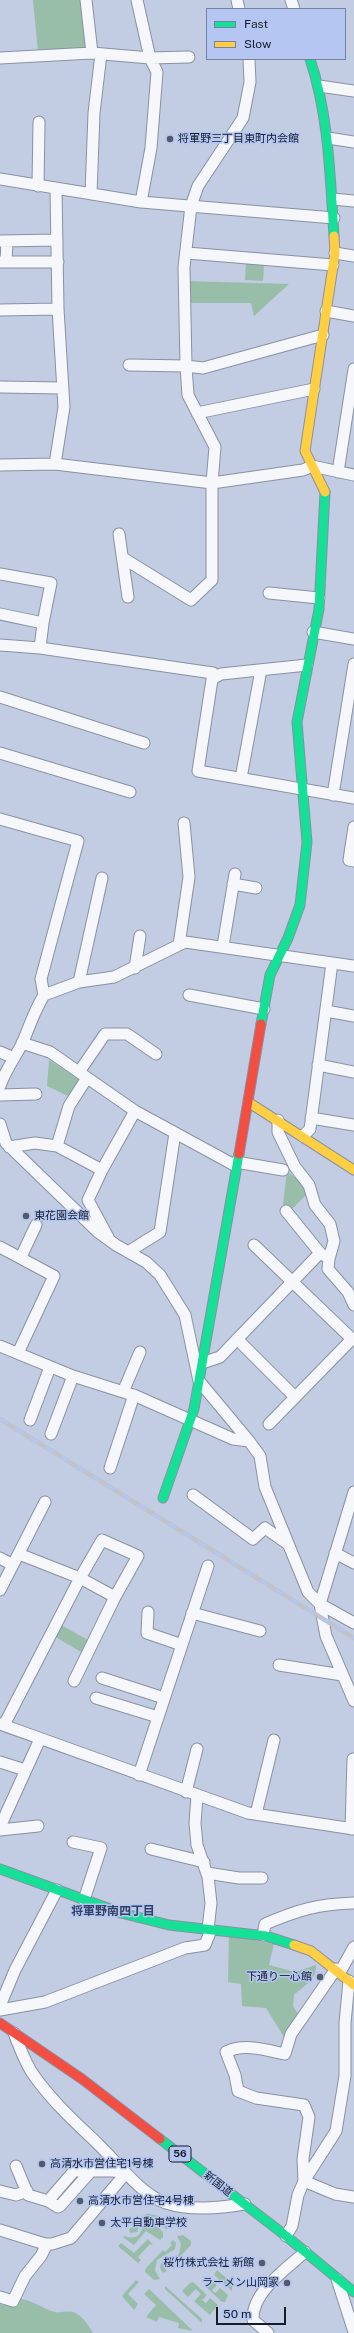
<!DOCTYPE html>
<html>
<head>
<meta charset="utf-8">
<style>
  body { margin:0 }
  #map { position:relative; width:354px; height:2333px; overflow:hidden; background:#c2cce3; font-family:"Public Sans",sans-serif }
  canvas { display:block }
  .legend { position:absolute; left:206px; top:8px; width:140px; height:52px; box-sizing:border-box; background:#b4c6f1; border:1px solid #7482a2; margin:0; padding:5px 7px; list-style:none; font-size:12px; color:#151c2b }
  .legend li { display:flex; align-items:center; gap:8px; height:20px }
  .legend b { width:20px; border:1px solid #7482a2 }
  .scale { position:absolute; left:216px; top:2307px; width:70px; height:18px; box-sizing:border-box; border:2px solid #151c2b; border-top:0; padding-left:5px; font-size:12px; line-height:14px; white-space:nowrap; color:#151c2b; -webkit-text-stroke:3px #b4c6f1; paint-order:stroke }
</style>
</head>
<body>
<div id="map">
<canvas width="354" height="2333"></canvas>
<ul class="legend">
<li><b style="height:5px;background:#16e098"></b>Fast</li>
<li><b style="height:5px;background:#ffcf43"></b>Slow</li>
</ul>
<div class="scale">50 m</div>
</div>
<script>
const ctx = document.querySelector('canvas').getContext('2d');
ctx.lineJoin = 'round';
function fill(path, color) { ctx.fillStyle = color; ctx.fill(path, 'evenodd'); }
function stroke(path, color, width, dash) { ctx.strokeStyle = color; ctx.lineWidth = width; ctx.lineCap = dash ? 'butt' : 'round'; ctx.setLineDash(dash || []); ctx.stroke(path); }
function write(font, color, halo, rows, align = 'center') {
  ctx.font = font + ' "Public Sans","Noto Sans JP",sans-serif'; ctx.lineWidth = 3; ctx.setLineDash([]); ctx.textBaseline = 'middle'; ctx.strokeStyle = halo; ctx.fillStyle = color; for (const [text, x, y, turn = 0] of rows) {
    ctx.save(); ctx.translate(x, y); ctx.rotate((+turn || 0) * Math.PI / 180); ctx.textAlign = isNaN(turn) ? turn : align; if (halo) ctx.strokeText(text, 0, 0); ctx.fillText(text, 0, 0); ctx.restore();
  }
}
fill(new Path2D(`
  M 33,0 L 81,0 L 87,44 L 86,49 L 38,52 Z
  M 246,263 L 264,265 L 263,281 L 245,280 Z
  M 188,281 L 289,284 L 254,316 L 251,303 L 188,303 Z
  M 49,1060 L 81,1081 L 68,1096 L 47,1086 Z
  M 287,1171 L 306,1187 L 307,1194 L 289,1212 L 283,1204 Z
  M 61,1625 L 88,1640 L 81,1652 L 54,1636 Z
  M 229,1935 L 274,1944 L 269,1965 L 295,1972 L 316,1965 C 317,1980 303,1986 294,1995 L 293,2006 L 300,2017 L 284,2037 L 266,2008 L 242,2006 L 241,1984 L 228,1982 Z
  M 147,2214 C 155,2214 168,2218 171,2227 L 166,2229 L 157,2219 L 148,2216 L 140,2221 L 137,2232 L 130,2233 L 129,2230 L 141,2217 Z
  M 149,2220 L 163,2232 L 163,2237 L 160,2240 L 146,2231 L 134,2245 L 123,2237 L 124,2236 C 136,2240 141,2236 143,2224 Z
  M 183,2235 L 191,2241 L 191,2245 L 171,2266 L 169,2265 L 165,2269 L 167,2271 L 163,2273 L 160,2268 L 161,2263 L 179,2254 L 181,2244 L 177,2236 Z
  M 148,2239 L 153,2245 L 150,2244 L 138,2257 L 141,2260 L 138,2263 L 118,2246 L 121,2243 L 134,2253 Z
  M 173,2240 L 176,2243 L 175,2249 L 157,2260 L 155,2270 L 160,2279 L 154,2280 L 145,2272 L 146,2268 L 163,2250 L 165,2252 L 172,2245 L 170,2243 Z
  M 217,2270 L 232,2283 L 232,2291 L 214,2275 Z
  M 208,2279 L 217,2285 L 212,2290 L 215,2293 L 220,2288 L 228,2295 L 225,2302 L 222,2302 L 205,2286 Z
  M 136,2280 L 139,2282 L 128,2294 L 138,2304 L 134,2310 L 122,2296 Z
  M 193,2282 L 207,2295 L 202,2300 L 206,2303 L 210,2298 L 218,2305 L 210,2315 L 194,2301 L 201,2294 L 196,2289 L 188,2297 L 182,2291 L 190,2283 Z
  M 165,2286 L 202,2319 L 202,2323 L 165,2289 Z
  M 149,2289 L 193,2331 L 178,2328 L 179,2323 L 159,2317 L 157,2322 L 146,2317 L 156,2305 L 144,2294 Z
  M 20,2299 C 28,2298 46,2310 55,2312 C 63,2313 70,2309 77,2314 C 83,2317 90,2327 93,2333 L 0,2333 L 0,2304 L 11,2307 Z`), '#98beaa');
const street = new Path2D(`
  M 86,0 L 92,53
  M 137,0 L 150,58 L 157,72 L 151,148 L 141,202
  M 237,0 L 239,9
  M 291,0 L 294,9
  M 0,58 L 92,53 L 150,58 L 189,57
  M 249,59 L 250,82 L 243,118 L 198,186 L 191,206 L 184,267 L 186,366 L 203,368 L 323,335
  M 319,86 L 354,91
  M 328,138 L 354,142
  M 0,179 L 141,202 L 334,218
  M 38,186 L 39,122
  M 91,194 L 94,113 L 101,54
  M 333,199 L 354,201
  M 0,241 L 57,240
  M 187,253 L 333,265
  M 335,253 L 354,256
  M 0,262 L 58,262
  M 6,262 L 7,241
  M 0,310 L 58,309
  M 326,311 L 354,316
  M 0,387 L 63,388
  M 197,413 L 314,389
  M 55,464 L 64,407 L 58,309 L 56,189
  M 0,465 L 55,464 L 212,483 L 303,470 L 312,466 L 354,475
  M 338,472 L 354,369
  M 119,534 L 128,597
  M 123,558 L 191,600 L 212,580 L 212,483 L 215,447 L 188,395 L 186,366 L 129,365
  M 0,574 L 51,583 L 43,623
  M 269,593 L 319,598
  M 0,614 L 43,623 L 40,648 L 213,673 L 198,771 L 354,798
  M 313,632 L 354,639
  M 0,645 L 40,648
  M 212,679 L 221,674 L 307,665
  M 0,697 L 144,743
  M 0,753 L 130,792
  M 241,778 L 261,670
  M 333,795 L 354,664
  M 0,819 L 78,841 L 41,979 L 44,995
  M 354,827 L 349,860 L 354,861
  M 233,884 L 256,888
  M 179,945 L 189,877 L 184,823
  M 223,946 L 235,874
  M 135,968 L 140,936
  M 79,982 L 102,878
  M 189,995 L 264,1009
  M 326,1011 L 354,1016
  M 22,1043 L 50,1052 L 135,1111 L 236,1166
  M 0,1052 L 14,1058
  M 318,1065 L 354,1072
  M 79,1072 L 105,1034 L 127,1034 L 156,1054
  M 0,1086 C 6,1069 14,1059 22,1044 C 29,1028 34,1011 44,995 L 79,982 L 114,977 L 185,942 L 354,966
  M 0,1095 L 36,1094
  M 311,1118 L 354,1125
  M 278,1120 L 278,1132 L 295,1167 L 309,1185 L 315,1205 L 330,1224 L 334,1241 L 329,1259
  M 0,1124 L 6,1143 L 98,1232 L 116,1245 L 146,1262 L 160,1275 L 185,1315 L 199,1381 L 249,1441
  M 303,1136 L 310,1129 L 332,963
  M 57,1146 L 69,1106 L 87,1078
  M 9,1147 L 35,1143 L 57,1146 L 102,1170
  M 236,1162 L 283,1170
  M 108,1237 L 88,1200 L 102,1170 L 135,1111
  M 254,1245 L 352,1339 L 269,1424
  M 0,1247 L 54,1276 L 18,1353
  M 128,1252 L 160,1232 L 175,1133
  M 324,1255 L 329,1259 L 328,1269 L 348,1292 L 354,1305
  M 21,1257 L 36,1225
  M 237,1339 L 295,1397
  M 0,1346 L 73,1376 L 136,1396 L 233,1439 L 249,1441 L 260,1456 L 265,1487 L 308,1592 L 320,1604 L 354,1623
  M 202,1363 L 220,1357 L 320,1253 L 286,1211
  M 123,1392 L 140,1352
  M 30,1420 L 50,1367
  M 51,1434 L 73,1376
  M 110,1468 L 134,1395
  M 354,1492 L 320,1604 L 326,1636 L 354,1701
  M 193,1495 L 253,1539 L 265,1528 L 288,1544
  M 335,1553 L 354,1563
  M 19,1554 L 80,1578 L 115,1597 L 74,1681
  M 0,1558 L 13,1565
  M 0,1590 L 45,1502
  M 148,1612 L 147,1633 L 182,1645
  M 192,1613 L 260,1631
  M 279,1665 L 342,1675
  M 102,1678 L 164,1698
  M 96,1698 L 158,1717
  M 0,1724 L 248,1813 L 354,1829
  M 4,1725 L 80,1578 L 102,1540 L 138,1556 L 115,1597
  M 0,1762 L 25,1770
  M 139,1775 L 208,1566
  M 186,1792 L 197,1749
  M 197,1796 L 195,1823 L 197,1845 L 208,1877 L 211,1903 L 208,1929
  M 256,1814 L 274,1740
  M 0,1827 L 40,1739
  M 351,1829 L 353,1759
  M 0,1830 L 38,1826
  M 73,1842 L 101,1848 L 84,1900
  M 151,1849 L 204,1862
  M 207,1873 L 239,1878 L 262,1878
  M 263,1935 L 265,1924 C 298,1910 318,1904 354,1903
  M 336,1969 L 291,2034 L 285,2054 C 266,2050 244,2043 226,2052 L 235,2075 L 238,2091 L 256,2098 L 304,2105 L 309,2117 L 303,2159 L 304,2181 L 335,2194 L 354,2197
  M 340,1972 L 354,1947
  M 0,2006 L 15,1970 L 57,1890
  M 0,2010 L 45,2002 L 185,1948 L 205,1945 L 211,1930
  M 14,2033 C 20,2048 25,2064 35,2077 C 53,2102 75,2122 97,2143 C 116,2161 141,2195 166,2203 C 191,2211 219,2208 245,2204
  M 16,2166 L 28,2195 L 48,2201 L 74,2171 L 114,2171 L 126,2173
  M 0,2191 L 16,2195 L 27,2191
  M 48,2201 L 58,2207 L 60,2206 L 91,2171
  M 0,2230 L 45,2244 L 52,2244 L 71,2238 L 126,2173
  M 286,2236 L 292,2226 L 298,2195 L 304,2181 L 336,2131 L 345,2076 L 345,2023 L 349,1981
  M 337,2279 L 354,2332
  M 0,2297 L 13,2301 L 25,2276 L 41,2256 L 47,2244
  M 268,2333 L 253,2320 C 251,2293 287,2268 305,2252`);
const fast = new Path2D(`
  M 310,59 C 329,116 330,176 334,236
  M 261,1024 L 270,975 L 288,938 L 300,905 L 307,842 L 297,722 L 319,609 L 325,492
  M 163,1498 L 194,1409 L 239,1154
  M 0,1869 L 121,1913 L 169,1925 L 266,1936 L 294,1945
  M 160,2139 L 286,2236 L 354,2292`);
const slow = new Path2D(`
  M 325,492 L 305,451 L 335,253 L 334,236
  M 248,1102 L 354,1170
  M 294,1945 L 311,1951 L 354,1985`);
const jam = new Path2D(`
  M 239,1154 L 261,1024
  M 0,2023 L 82,2079 L 160,2139`);
stroke(street, '#8991a2', 13);
stroke(fast, '#8991a2', 11);
stroke(slow, '#8991a2', 11);
stroke(jam, '#8991a2', 11);
stroke(street, '#f6f7fb', 11);
stroke(fast, '#16e098', 9);
stroke(slow, '#ffcf43', 9);
stroke(jam, '#f24e42', 9);
const rail = new Path2D(`
  M 0,1419 L 354,1638`);
stroke(rail, '#c0c3ca', 4.5);
stroke(rail, '#b4c6f1', 3, [9]);
for (const [x, y, r, color] of [
  [170,139,4,"#525a6b"],
  [26,1216,4,"#525a6b"],
  [320,1977,4,"#525a6b"],
  [42,2164,4,"#525a6b"],
  [80,2201,4,"#525a6b"],
  [102,2223,4,"#525a6b"],
  [262,2263,4,"#525a6b"],
  [287,2283,4,"#525a6b"]
]) { const dot = new Path2D(); dot.arc(x, y, r, 0, 2 * Math.PI); ctx.fillStyle = color; ctx.fill(dot); stroke(dot, '#b4c6f1', 1.5); }
for (const [x, y, w] of [
  [180,2154,22]
]) { const box = new Path2D(); box.roundRect(x - w / 2, y - 8, w, 16, 3); ctx.fillStyle = '#b4c6f1'; ctx.fill(box); stroke(box, '#151c2b', 1); }
write('bold 10px', '#151c2b', null, [
  ["56",180,2154]
]);
write('11px', '#151c2b', '#b4c6f1', [
  ["将軍野三丁目東町内会館",178,139],
  ["東花園会館",34,1216],
  ["下通り一心館",312,1977,"right"],
  ["高清水市営住宅1号棟",50,2164],
  ["高清水市営住宅4号棟",88,2201],
  ["太平自動車学校",110,2223],
  ["桜竹株式会社 新館",254,2263,"right"],
  ["ラーメン山岡家",279,2283,"right"]
], 'left');
write('11px', '#151c2b', '#b4c6f1', [
  ["新国道",218,2184,38]
]);
write('bold 12px', '#334164', '#b4c6f1', [
  ["将軍野南四丁目",113,1911]
]);
</script>
</body>
</html>
